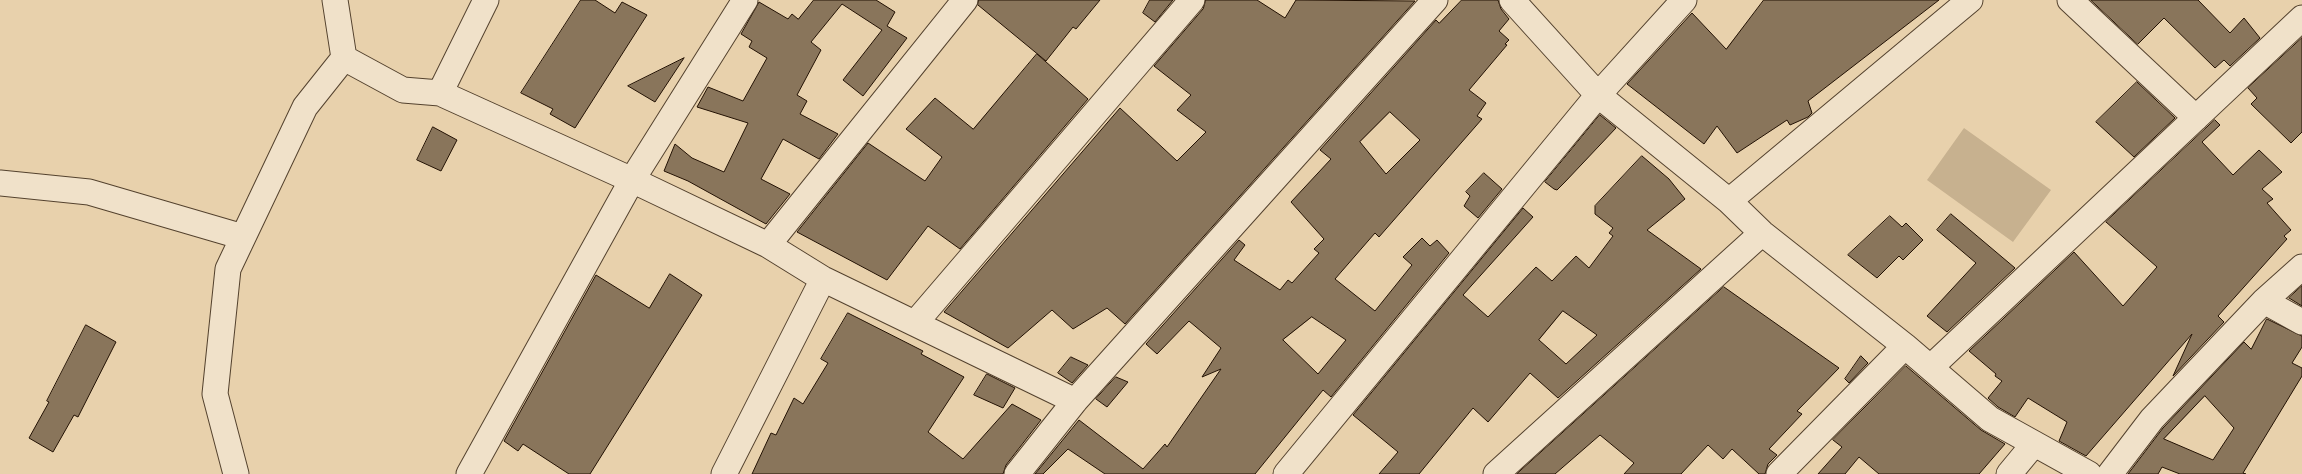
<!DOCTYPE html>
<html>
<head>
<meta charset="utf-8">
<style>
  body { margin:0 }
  canvas { display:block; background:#e8d1ac }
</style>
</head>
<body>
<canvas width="2302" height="474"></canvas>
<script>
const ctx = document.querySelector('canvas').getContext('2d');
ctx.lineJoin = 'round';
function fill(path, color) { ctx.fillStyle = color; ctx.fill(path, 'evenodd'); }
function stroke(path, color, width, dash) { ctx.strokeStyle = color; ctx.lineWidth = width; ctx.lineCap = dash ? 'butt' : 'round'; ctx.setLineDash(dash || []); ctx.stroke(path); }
fill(new Path2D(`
  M 1964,128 L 2051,190 L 2013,242 L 1927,180 Z`), '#c7b18f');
const building = new Path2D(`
  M 581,0 L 595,0 L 615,13 L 622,2 L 647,15 L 575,128 L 550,114 L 553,109 L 521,93 Z
  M 814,0 L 876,0 L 895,12 L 887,26 L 907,38 L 863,96 L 843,80 L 882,30 L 842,4 L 811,42 L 821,50 L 797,95 L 807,101 L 800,114 L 838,134 L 819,159 L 783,139 L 761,179 L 790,194 L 766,224 L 688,181 L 664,171 L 675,144 L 692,158 L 724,172 L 748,123 L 697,107 L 708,87 L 743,101 L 767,58 L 749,47 L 752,41 L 741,34 L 759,2 L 788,19 L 792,14 L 798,19 Z
  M 979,0 L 1100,0 L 1076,29 L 1073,27 L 1046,61 L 978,5 Z
  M 1150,0 L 1173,0 L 1155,22 L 1143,13 Z
  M 1206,0 L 1257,0 L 1285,18 L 1296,0 L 1415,1 L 1125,324 L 1107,308 L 1073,329 L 1052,310 L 1008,348 L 944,312 L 1120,108 L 1177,161 L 1206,132 L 1177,110 L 1191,95 L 1154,66 L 1203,9 Z
  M 1462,0 L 1498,0 L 1501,9 L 1509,19 L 1499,31 L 1509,40 L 1505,44 L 1507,45 L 1469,90 L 1486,103 L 1477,116 L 1482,119 L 1379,237 L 1375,233 L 1335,279 L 1375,311 L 1412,265 L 1403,257 L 1422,238 L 1430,246 L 1437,240 L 1449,253 L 1331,397 L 1323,390 L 1255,474 L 1105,474 L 1068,449 L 1043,474 L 1035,474 L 1079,420 L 1143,469 L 1165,444 L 1167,447 L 1221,369 L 1202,377 L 1221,348 L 1189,321 L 1157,354 L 1146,344 L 1239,240 L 1245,245 L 1234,260 L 1280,290 L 1288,280 L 1292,283 L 1319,253 L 1314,249 L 1324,239 L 1291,202 L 1331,159 L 1320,150 L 1436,20 L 1439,23 ZM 1390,112 L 1420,140 L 1386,174 L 1360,142 ZM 1312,317 L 1346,340 L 1318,374 L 1283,340 Z
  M 1764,0 L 1939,0 L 1808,101 L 1812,113 L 1808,117 L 1790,125 L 1787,120 L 1737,153 L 1717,126 L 1704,144 L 1627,84 L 1692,13 L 1726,49 Z
  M 2091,0 L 2198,0 L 2230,33 L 2244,18 L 2260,38 L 2230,66 L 2224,60 L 2215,68 L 2164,18 L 2138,44 Z
  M 2302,38 L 2302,132 L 2291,143 L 2251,104 L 2257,98 L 2248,88 Z
  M 1037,54 L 1088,99 L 960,249 L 928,226 L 887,280 L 797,232 L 868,143 L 925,181 L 942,157 L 906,129 L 935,98 L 973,129 Z
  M 684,58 L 655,102 L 628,86 Z
  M 2137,82 L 2175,118 L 2134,157 L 2096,122 Z
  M 1600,115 L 1616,128 L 1565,182 L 1557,190 L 1554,189 L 1545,182 Z
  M 2215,120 L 2220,125 L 2202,142 L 2233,175 L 2259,150 L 2282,172 L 2262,189 L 2273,199 L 2267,203 L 2291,230 L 2284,236 L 2287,239 L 2218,316 L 2224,322 L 2173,376 L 2192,334 L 2086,456 L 2059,441 L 2067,422 L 2028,398 L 2015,417 L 1998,407 L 1988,398 L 2002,381 L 1995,376 L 1996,374 L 1969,351 L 2074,252 L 2123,306 L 2157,267 L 2106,222 Z
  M 433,127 L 457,140 L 441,171 L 417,160 Z
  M 1642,156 L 1669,179 L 1685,199 L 1647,230 L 1701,269 L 1558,398 L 1530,373 L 1488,422 L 1473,408 L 1419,474 L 1379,474 L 1398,452 L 1353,415 L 1523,208 L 1533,217 L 1463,295 L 1488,317 L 1536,267 L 1552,281 L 1576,256 L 1589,268 L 1613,236 L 1609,233 L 1613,228 L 1595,214 L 1595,206 ZM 1563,311 L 1597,335 L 1566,364 L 1539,340 Z
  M 1484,173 L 1502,189 L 1478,218 L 1464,206 L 1470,196 L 1466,192 Z
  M 1951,214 L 2015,268 L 1947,332 L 1927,316 L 1976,263 L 1937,230 Z
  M 1890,216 L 1902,227 L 1906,223 L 1923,240 L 1903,260 L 1899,256 L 1877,278 L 1848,255 Z
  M 670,274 L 702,295 L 590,474 L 569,474 L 523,444 L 518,451 L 504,441 L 596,275 L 649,308 Z
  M 2302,286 L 2302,306 L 2289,298 Z
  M 1724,287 L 1839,368 L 1797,411 L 1802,414 L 1769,449 L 1777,455 L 1768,464 L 1765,474 L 1759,474 L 1732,449 L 1723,459 L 1708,445 L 1681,474 L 1624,474 L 1634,463 L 1600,435 L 1555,474 L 1517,474 Z
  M 848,313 L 923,351 L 921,354 L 964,377 L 928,432 L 963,459 L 1012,404 L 1041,420 L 1006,465 L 1003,474 L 752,474 L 771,433 L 776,435 L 794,398 L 803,404 L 828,363 L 821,359 Z
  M 2267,319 L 2302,336 L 2302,347 L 2292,363 L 2302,368 L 2302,376 L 2243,473 L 2246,474 L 2180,474 L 2162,467 L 2158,474 L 2128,474 L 2163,428 L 2244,342 L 2251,349 ZM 2205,396 L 2234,428 L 2213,460 L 2164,439 Z
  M 86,325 L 116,342 L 78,417 L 74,415 L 53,452 L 29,438 L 49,402 L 47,401 Z
  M 1861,356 L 1868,363 L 1849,383 L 1845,379 Z
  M 1071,357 L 1088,365 L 1072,383 L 1058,373 Z
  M 1906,366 L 1981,430 L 2005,444 L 1979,474 L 1879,474 L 1859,457 L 1845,474 L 1818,474 L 1842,447 L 1833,440 Z
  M 987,374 L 1015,388 L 1003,408 L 974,395 Z
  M 1116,377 L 1128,382 L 1107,407 L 1096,399 Z`);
fill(building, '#89755b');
stroke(building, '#231204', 1);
const minor = new Path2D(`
  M 1512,0 L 1598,95 L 1729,201 L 1762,233 L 1905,346 L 1990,419 L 2089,474
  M 2070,0 L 2196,118
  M 344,58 L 403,90 L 440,93 L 486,0
  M 440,93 L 632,180 L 768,245 L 823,279 L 1075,401
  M 0,183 L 89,192 L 243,237
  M 1729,201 L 1970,0
  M 768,245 L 965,0
  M 2264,301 L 2302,322
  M 916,322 L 1192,0
  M 1931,367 L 2302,18
  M 236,474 L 215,394 L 228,269 L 305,107 L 344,58 L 335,0
  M 469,474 L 632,180 L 745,0
  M 724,474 L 823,279
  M 1017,474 L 1075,401 L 1435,0
  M 1286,474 L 1598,95 L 1684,0
  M 1496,474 L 1762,233
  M 1779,474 L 1905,346
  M 2009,474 L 2033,445
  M 2110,474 L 2152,419 L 2264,301 L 2302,267`);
stroke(minor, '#54422e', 27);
stroke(minor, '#f0e1c9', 25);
</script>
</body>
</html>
